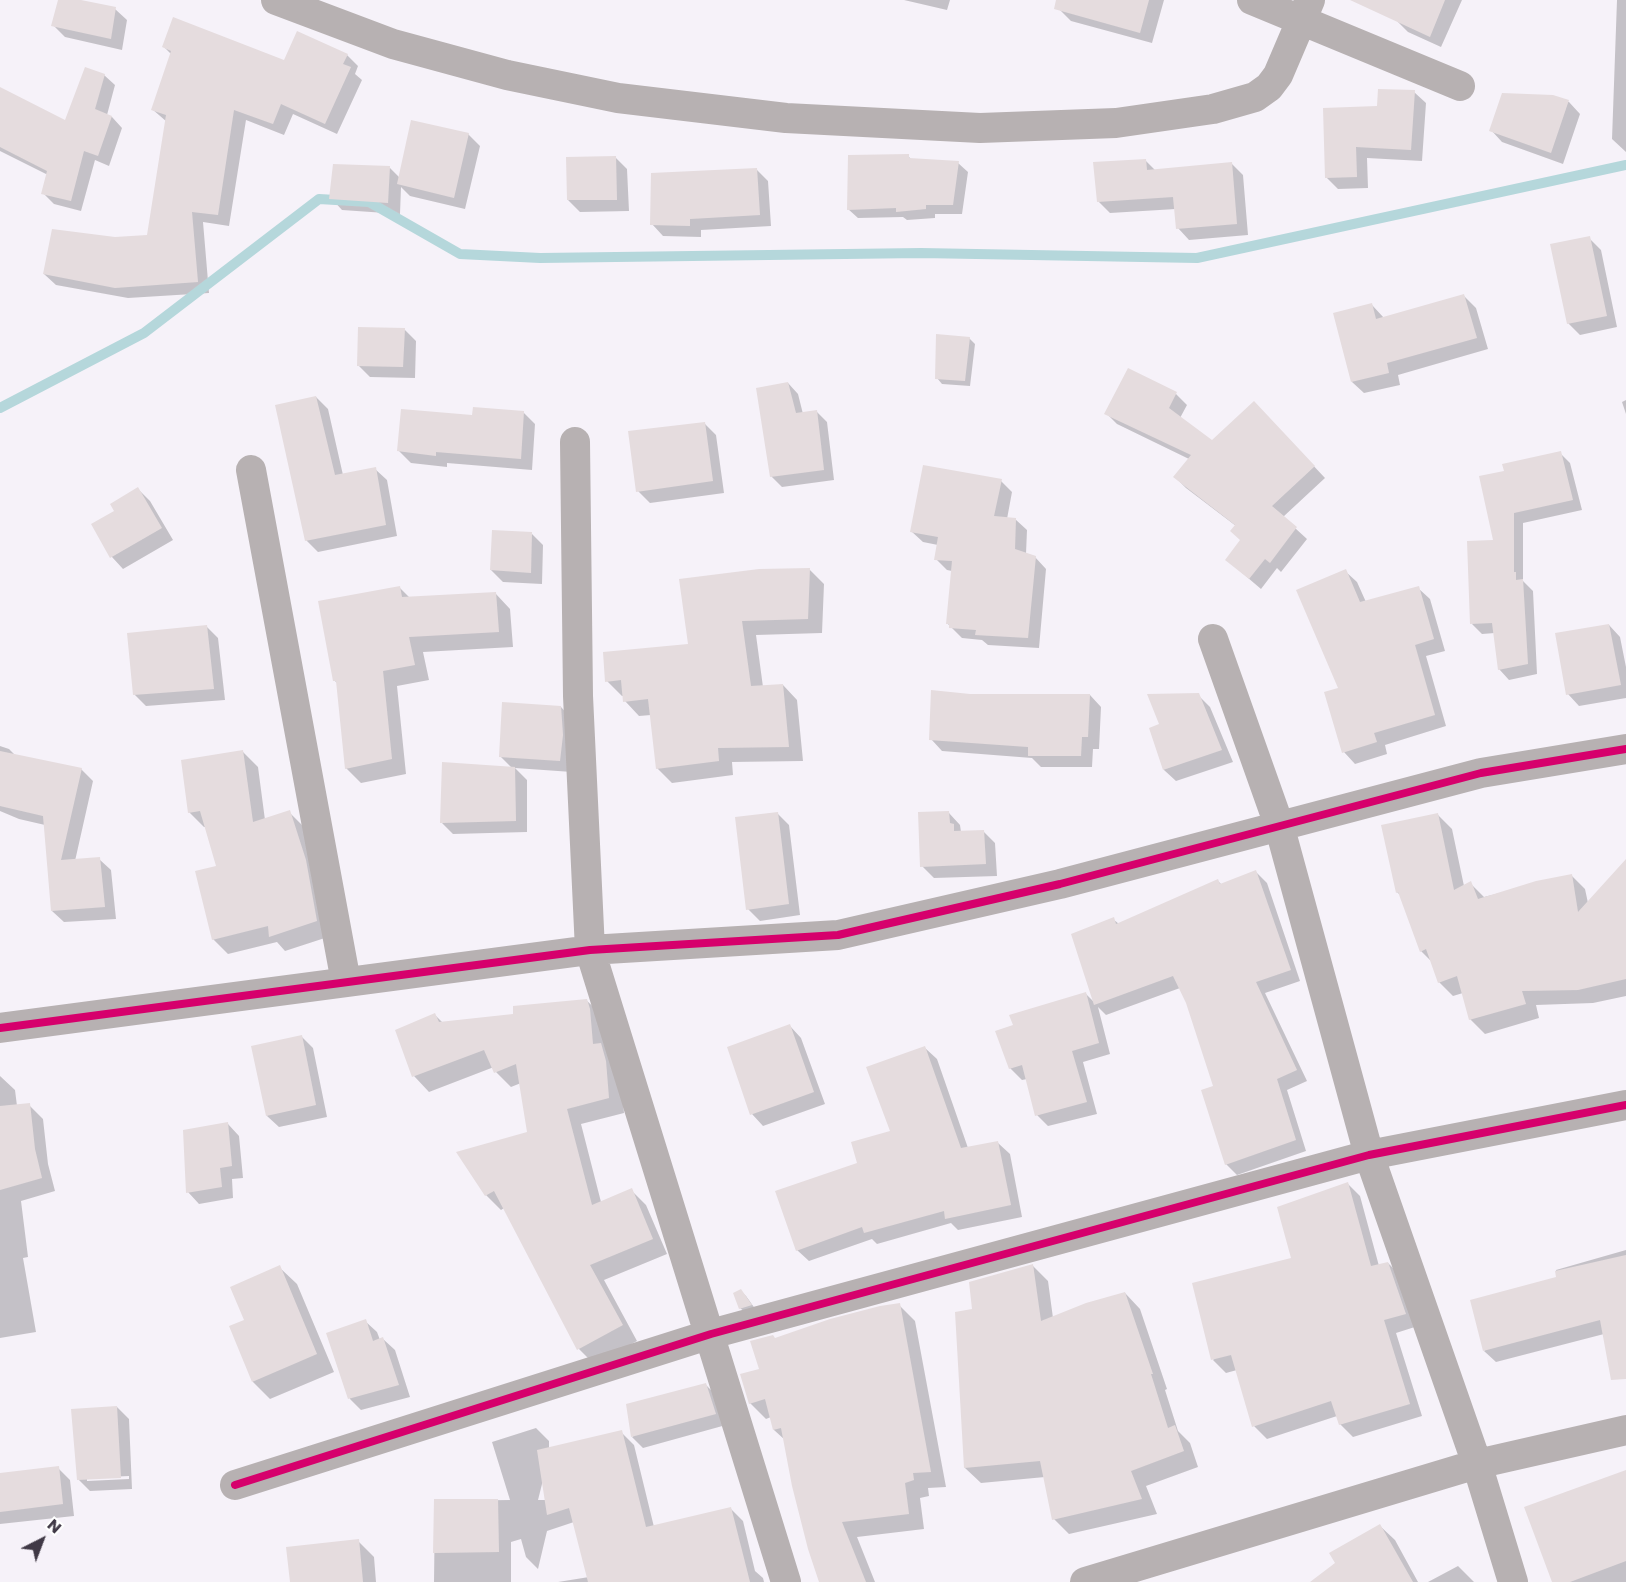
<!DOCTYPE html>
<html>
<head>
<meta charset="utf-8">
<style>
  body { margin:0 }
  #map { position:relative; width:1626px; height:1582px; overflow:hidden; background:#f6f2f9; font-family:Poppins,sans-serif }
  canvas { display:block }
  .north { position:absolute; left:12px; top:1510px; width:60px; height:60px; -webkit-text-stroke:4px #fff; paint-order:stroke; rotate:42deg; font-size:16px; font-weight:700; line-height:24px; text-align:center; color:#403946 }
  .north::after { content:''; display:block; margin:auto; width:21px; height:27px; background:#403946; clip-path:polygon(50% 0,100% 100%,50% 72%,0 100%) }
</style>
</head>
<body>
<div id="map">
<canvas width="1626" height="1582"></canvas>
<div class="north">N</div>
</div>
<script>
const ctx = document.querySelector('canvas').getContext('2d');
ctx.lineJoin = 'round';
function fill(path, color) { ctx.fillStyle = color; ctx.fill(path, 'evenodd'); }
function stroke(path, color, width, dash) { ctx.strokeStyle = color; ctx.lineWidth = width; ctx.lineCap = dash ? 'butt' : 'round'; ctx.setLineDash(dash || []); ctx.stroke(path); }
fill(new Path2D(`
  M 59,0 L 73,0 L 115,9 L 127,20 L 122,50 L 65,37 L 53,25 Z
  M 904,0 L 950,0 L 947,10 Z
  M 1062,0 L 1164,0 L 1152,43 L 1071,21 L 1059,9 Z
  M 1405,0 L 1462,0 L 1441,47 L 1408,32 L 1396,20 Z
  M 1617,0 L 1626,0 L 1626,152 L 1612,139 Z
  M 163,46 L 285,62 L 347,55 L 358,66 L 355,74 L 362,80 L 337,134 L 293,114 L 284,135 L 246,120 L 229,226 L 203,222 L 209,293 L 128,298 L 56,285 L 44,274 L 115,238 L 149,236 L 167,122 L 152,109 L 171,54 Z
  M 104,75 L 115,85 L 107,115 L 112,117 L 122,128 L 109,166 L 95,160 L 81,211 L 54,204 L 43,193 L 48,175 L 0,151 L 0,88 L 66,122 Z
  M 1414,92 L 1426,103 L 1422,161 L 1367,158 L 1368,188 L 1338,189 L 1326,177 L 1379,108 Z
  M 1553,96 L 1569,102 L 1580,114 L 1563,164 L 1502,142 L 1491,130 Z
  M 468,134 L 480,146 L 465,209 L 410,196 L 401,187 L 400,214 L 342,210 L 331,198 L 390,168 L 400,178 Z
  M 908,156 L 912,160 L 958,163 L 968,172 L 962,214 L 935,214 L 935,218 L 907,220 L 903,217 L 858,218 L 848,209 Z
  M 616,158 L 627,169 L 629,211 L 580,212 L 568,200 Z
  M 1145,160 L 1156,171 L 1231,163 L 1243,175 L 1248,235 L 1189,240 L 1178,228 L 1176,209 L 1110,213 L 1098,201 Z
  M 757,170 L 768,181 L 771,226 L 701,230 L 701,237 L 663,236 L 652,224 Z
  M 1589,238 L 1601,250 L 1617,327 L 1580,335 L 1568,323 Z
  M 1464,296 L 1476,308 L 1488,349 L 1398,375 L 1400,385 L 1364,393 L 1352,382 L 1372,305 L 1384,318 Z
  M 404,329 L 416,341 L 415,378 L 370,377 L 358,365 Z
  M 969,338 L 975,344 L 970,386 L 942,384 L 937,378 Z
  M 788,383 L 798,394 L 803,414 L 817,412 L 827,422 L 834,480 L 782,487 L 771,476 Z
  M 1176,394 L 1187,405 L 1180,418 L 1212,442 L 1265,414 L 1325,478 L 1283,517 L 1307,539 L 1281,572 L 1277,568 L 1261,589 L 1227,560 L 1242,540 L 1236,526 L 1186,488 L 1175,477 L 1189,459 L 1117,424 L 1106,413 Z
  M 316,397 L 328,409 L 343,475 L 375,469 L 387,480 L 397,536 L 318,552 L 306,540 Z
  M 1626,400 L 1626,414 L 1622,402 Z
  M 523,412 L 535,424 L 532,470 L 447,463 L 447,467 L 411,463 L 399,451 L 474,417 Z
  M 705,424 L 716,435 L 724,493 L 650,503 L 638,491 Z
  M 1560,453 L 1570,463 L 1582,510 L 1523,523 L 1523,581 L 1533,591 L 1537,674 L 1509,680 L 1499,669 L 1495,633 L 1482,634 L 1472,624 L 1495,541 L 1505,472 Z
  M 1001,481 L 1012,492 L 1007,519 L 1015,519 L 1027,530 L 1026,554 L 1035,557 L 1046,569 L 1039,648 L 988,645 L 982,640 L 962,638 L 947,623 L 952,571 L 947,570 L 936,559 L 938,545 L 923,542 L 911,531 Z
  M 138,489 L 150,501 L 173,540 L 123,569 L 112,557 L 93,525 L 116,512 Z
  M 532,534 L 543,545 L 542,584 L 503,582 L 491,570 Z
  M 809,569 L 824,584 L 822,633 L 756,635 L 763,687 L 783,685 L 797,700 L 803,761 L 732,762 L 733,775 L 672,783 L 657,768 L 651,715 L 639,716 L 625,701 L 624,696 L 622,696 L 607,681 L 690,645 Z
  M 1345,571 L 1357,582 L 1366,602 L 1418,588 L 1430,599 L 1445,651 L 1426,656 L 1446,726 L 1385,745 L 1387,754 L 1355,764 L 1344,752 L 1340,689 Z
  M 399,587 L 410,598 L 496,594 L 510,609 L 513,647 L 423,652 L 429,680 L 397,686 L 406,774 L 361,783 L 346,768 L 338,684 L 334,680 Z
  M 1609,625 L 1620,637 L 1626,667 L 1626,698 L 1579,706 L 1568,694 Z
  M 206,626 L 218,638 L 225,700 L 146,706 L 134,694 Z
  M 970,695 L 1090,695 L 1101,707 L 1099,749 L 1093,749 L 1092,767 L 1041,767 L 1032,758 L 942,751 L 931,739 Z
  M 1198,695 L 1210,707 L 1233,762 L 1176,781 L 1164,770 L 1161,725 Z
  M 561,707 L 572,719 L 572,772 L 515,768 L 527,780 L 527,832 L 453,834 L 442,823 L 512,768 L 500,756 Z
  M 0,746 L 9,749 L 16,756 L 81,769 L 93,781 L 75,861 L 99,859 L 111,870 L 116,919 L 64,922 L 52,911 L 45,825 L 19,819 L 0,811 Z
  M 243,752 L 258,767 L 265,820 L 289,812 L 304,827 L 331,936 L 285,951 L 277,942 L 228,954 L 213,939 L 218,867 L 206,827 L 204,827 L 189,812 Z
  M 777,813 L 789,825 L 800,915 L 760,921 L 748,909 Z
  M 949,813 L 960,825 L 961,832 L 983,831 L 995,843 L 997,876 L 934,878 L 922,866 Z
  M 1438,815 L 1452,829 L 1464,886 L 1470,883 L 1484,897 L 1571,875 L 1585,889 L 1588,903 L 1626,867 L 1626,996 L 1593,1003 L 1536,1005 L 1539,1018 L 1485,1034 L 1470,1019 L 1463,993 L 1453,996 L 1439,982 L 1432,962 L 1421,951 L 1402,897 L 1397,892 Z
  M 1256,872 L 1267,883 L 1300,981 L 1265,993 L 1307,1081 L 1287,1090 L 1306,1151 L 1237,1175 L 1226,1164 L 1215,1087 L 1187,1003 L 1180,988 L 1106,1015 L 1098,1007 L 1110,1054 L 1083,1062 L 1097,1114 L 1048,1126 L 1037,1115 L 1027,1079 L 1022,1080 L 1010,1068 L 1015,1026 L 1086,994 L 1095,1003 L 1113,919 L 1119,924 L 1218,881 L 1222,885 Z
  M 586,1000 L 602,1015 L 621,1077 L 624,1113 L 581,1124 L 601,1202 L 631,1190 L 646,1205 L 667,1254 L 604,1280 L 637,1341 L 594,1364 L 579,1349 L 504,1208 L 501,1210 L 486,1195 L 529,1133 L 521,1083 L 511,1087 L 496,1072 L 494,1067 L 429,1092 L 414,1076 L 397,1030 L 435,1015 L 443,1023 L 515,1015 Z
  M 790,1026 L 801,1038 L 825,1104 L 763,1126 L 752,1114 Z
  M 301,1036 L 313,1048 L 327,1117 L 279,1127 L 267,1116 Z
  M 925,1048 L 937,1059 L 968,1148 L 998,1143 L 1010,1154 L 1022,1217 L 958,1230 L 951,1223 L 877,1244 L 872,1239 L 809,1261 L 797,1250 L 859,1164 L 892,1132 Z
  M 0,1076 L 15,1090 L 17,1106 L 29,1105 L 43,1119 L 48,1164 L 55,1191 L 21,1201 L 28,1257 L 23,1258 L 36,1332 L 0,1338 Z
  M 228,1124 L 239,1136 L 243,1178 L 232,1179 L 233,1198 L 199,1204 L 188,1192 Z
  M 1347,1183 L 1360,1196 L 1379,1266 L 1388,1263 L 1401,1276 L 1418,1326 L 1396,1333 L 1422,1416 L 1353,1437 L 1340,1424 L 1337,1416 L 1267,1439 L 1254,1426 L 1237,1370 L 1226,1373 L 1213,1360 L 1293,1259 Z
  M 1626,1250 L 1626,1366 L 1604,1334 L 1496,1362 L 1484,1351 L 1558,1278 L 1556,1270 Z
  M 1033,1266 L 1048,1281 L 1053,1318 L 1125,1293 L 1140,1309 L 1167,1389 L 1165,1390 L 1178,1431 L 1190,1443 L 1198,1467 L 1146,1486 L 1157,1514 L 1069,1534 L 1054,1519 L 1045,1477 L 981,1483 L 965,1468 L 974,1310 Z
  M 279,1267 L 297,1284 L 334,1372 L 270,1399 L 253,1382 L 246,1321 Z
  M 741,1291 L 746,1296 L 756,1310 L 746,1313 L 740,1308 Z
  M 899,1305 L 915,1321 L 946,1487 L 928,1488 L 929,1496 L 920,1498 L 924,1529 L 857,1537 L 875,1582 L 820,1582 L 785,1440 L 774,1430 L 771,1417 L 766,1419 L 750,1403 L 761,1370 L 775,1339 Z
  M 365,1321 L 377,1332 L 380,1340 L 383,1339 L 395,1350 L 410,1397 L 361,1410 L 350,1399 L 328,1334 Z
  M 706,1385 L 717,1396 L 726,1425 L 643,1448 L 632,1437 Z
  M 117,1407 L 129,1419 L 132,1489 L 90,1491 L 78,1479 ZM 129,1476 L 129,1479 L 87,1481 L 87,1478 Z
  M 536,1428 L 549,1441 L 549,1448 L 621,1432 L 634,1445 L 654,1527 L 730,1508 L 743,1521 L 755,1571 L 763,1578 L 764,1582 L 558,1582 L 589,1577 L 574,1522 L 547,1531 L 538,1569 L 526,1557 L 521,1539 L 511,1542 L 511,1582 L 434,1582 L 435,1501 L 510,1500 L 492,1442 ZM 543,1480 L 546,1500 L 538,1500 Z
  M 58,1468 L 70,1480 L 74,1516 L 0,1524 L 0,1475 Z
  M 1626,1472 L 1626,1582 L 1553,1582 Z
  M 1380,1526 L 1395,1540 L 1418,1582 L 1313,1582 Z
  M 358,1541 L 374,1557 L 376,1582 L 292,1582 Z
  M 1458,1566 L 1474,1582 L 1428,1582 Z`), '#0003');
stroke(new Path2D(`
  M 0,408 L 144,333 L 319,199 L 369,202 L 460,254 L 540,258 L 921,253 L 1197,258 L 1626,165`), '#b5d7db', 10);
fill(new Path2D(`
  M 58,0 L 81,0 L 116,7 L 111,39 L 51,26 Z
  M 1056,0 L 1149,0 L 1140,33 L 1054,9 Z
  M 1350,0 L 1445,0 L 1430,37 Z
  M 173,17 L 284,60 L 297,31 L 348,54 L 343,64 L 351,67 L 325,124 L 281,104 L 273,124 L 234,110 L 218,215 L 192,212 L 198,282 L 115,288 L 43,274 L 52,229 L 115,237 L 147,235 L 166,115 L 151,110 L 171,51 L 162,47 Z
  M 85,67 L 105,74 L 95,109 L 112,116 L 98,156 L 84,151 L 71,201 L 41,194 L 47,171 L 0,147 L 0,87 L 65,120 Z
  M 1378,89 L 1415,90 L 1411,150 L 1356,147 L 1357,177 L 1325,178 L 1323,108 L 1377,106 Z
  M 1502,93 L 1553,95 L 1569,100 L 1551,153 L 1489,131 Z
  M 411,120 L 469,133 L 454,198 L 397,184 Z
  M 909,154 L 909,158 L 959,161 L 953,205 L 926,205 L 926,209 L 896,212 L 896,208 L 847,210 L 848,155 Z
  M 616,156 L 617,200 L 567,200 L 566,157 Z
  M 1146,159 L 1147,170 L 1232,162 L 1237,224 L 1176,229 L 1173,197 L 1097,202 L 1093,162 Z
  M 333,164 L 390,166 L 388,203 L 329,199 Z
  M 757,168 L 760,215 L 690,219 L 690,226 L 650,225 L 651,173 Z
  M 1590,236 L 1607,316 L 1567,324 L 1550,244 Z
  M 1464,294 L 1477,338 L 1387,363 L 1389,373 L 1351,382 L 1333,313 L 1372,303 L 1376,319 Z
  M 358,327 L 405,328 L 403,367 L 357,366 Z
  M 936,334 L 970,337 L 965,381 L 935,379 Z
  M 1128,368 L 1177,392 L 1169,408 L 1212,440 L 1254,401 L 1315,466 L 1272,506 L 1297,527 L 1270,563 L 1265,559 L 1249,579 L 1225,560 L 1240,540 L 1230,531 L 1235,525 L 1173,477 L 1191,455 L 1104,414 Z
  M 788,382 L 796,413 L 817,410 L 824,470 L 770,477 L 756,388 Z
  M 316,396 L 335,475 L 376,467 L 386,525 L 305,541 L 275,405 Z
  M 473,407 L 524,411 L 521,459 L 436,452 L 436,456 L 397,451 L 401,409 L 472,415 Z
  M 705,422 L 713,481 L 636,492 L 628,431 Z
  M 1561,451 L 1573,500 L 1514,513 L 1514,572 L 1516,572 L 1516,580 L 1523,579 L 1528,664 L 1498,670 L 1492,623 L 1470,624 L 1467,541 L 1493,540 L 1479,476 L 1504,471 L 1502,464 Z
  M 923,465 L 1002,479 L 994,516 L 1016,518 L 1015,549 L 1036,556 L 1028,638 L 975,635 L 976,630 L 949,628 L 949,624 L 946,624 L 952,561 L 934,560 L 938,537 L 910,532 Z
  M 138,487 L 162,528 L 110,558 L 91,524 L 114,511 L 110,504 Z
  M 492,530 L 532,532 L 531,573 L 490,570 Z
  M 810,568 L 808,619 L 742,621 L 751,686 L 783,684 L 789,747 L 718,748 L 719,761 L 656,769 L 648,699 L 623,702 L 621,680 L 605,682 L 603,652 L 688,644 L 679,579 L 759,569 Z
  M 1346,569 L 1360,602 L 1419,586 L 1434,639 L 1415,645 L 1435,715 L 1374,733 L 1377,742 L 1342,753 L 1324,692 L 1338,688 L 1296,590 Z
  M 400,586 L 402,597 L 496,592 L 499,632 L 409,637 L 415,665 L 383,671 L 392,759 L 345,769 L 336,681 L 333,681 L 318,601 Z
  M 1609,624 L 1621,685 L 1566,695 L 1555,633 Z
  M 207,625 L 214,689 L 133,695 L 127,633 Z
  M 931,690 L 970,694 L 1090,694 L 1088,737 L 1082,737 L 1081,756 L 1028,756 L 1028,747 L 929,740 Z
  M 1199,693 L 1222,750 L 1163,770 L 1149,728 L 1159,724 L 1147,694 Z
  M 502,702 L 561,706 L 563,735 L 560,761 L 499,757 Z
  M 243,750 L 253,822 L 290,810 L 306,860 L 317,921 L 269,937 L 268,926 L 212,940 L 195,871 L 216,866 L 200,811 L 188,813 L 181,760 Z
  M 0,751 L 82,768 L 61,860 L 100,857 L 105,907 L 51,911 L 43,816 L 0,806 Z
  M 442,762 L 515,767 L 516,821 L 440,823 Z
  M 949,811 L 950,823 L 954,824 L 954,831 L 984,830 L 986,864 L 920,867 L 918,812 Z
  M 778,812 L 789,904 L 746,910 L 735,817 Z
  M 1438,813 L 1454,890 L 1471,881 L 1478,899 L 1536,881 L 1572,874 L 1578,912 L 1626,859 L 1626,979 L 1578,990 L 1522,991 L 1526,1004 L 1469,1020 L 1457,976 L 1438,983 L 1426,949 L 1420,952 L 1398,892 L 1396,893 L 1381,825 Z
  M 1256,870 L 1291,970 L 1256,982 L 1297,1070 L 1277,1079 L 1296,1140 L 1225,1165 L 1201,1090 L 1213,1086 L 1186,1003 L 1173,976 L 1094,1005 L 1071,934 L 1114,917 L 1116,924 L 1218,879 L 1220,884 Z
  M 1086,992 L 1099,1043 L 1072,1051 L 1087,1102 L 1035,1116 L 1022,1065 L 1009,1069 L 995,1031 L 1013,1025 L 1009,1015 Z
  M 587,999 L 590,1009 L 593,1044 L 601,1043 L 606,1061 L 609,1098 L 567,1109 L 592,1205 L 632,1188 L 653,1239 L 590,1265 L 623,1325 L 577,1350 L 494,1191 L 485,1196 L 456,1152 L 527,1132 L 516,1064 L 494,1073 L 484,1050 L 412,1077 L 395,1030 L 435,1013 L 439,1022 L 513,1014 L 513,1006 Z
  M 790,1024 L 814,1092 L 750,1115 L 727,1047 Z
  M 302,1035 L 316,1105 L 266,1116 L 251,1046 Z
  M 925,1046 L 961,1148 L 998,1141 L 1011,1205 L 945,1219 L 944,1211 L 864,1233 L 862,1227 L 796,1251 L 775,1191 L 857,1163 L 851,1142 L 890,1131 L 866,1067 Z
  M 30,1103 L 35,1149 L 42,1178 L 0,1190 L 0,1106 Z
  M 228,1122 L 232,1166 L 220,1168 L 222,1187 L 186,1193 L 183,1130 Z
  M 1348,1182 L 1371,1266 L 1388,1262 L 1406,1314 L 1384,1320 L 1410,1404 L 1339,1425 L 1331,1401 L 1252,1427 L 1231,1355 L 1211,1360 L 1192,1283 L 1291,1258 L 1277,1207 Z
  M 1626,1255 L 1626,1379 L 1611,1380 L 1600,1320 L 1483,1351 L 1470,1300 L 1556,1277 L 1555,1271 Z
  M 1033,1264 L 1041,1321 L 1086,1303 L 1125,1292 L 1153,1374 L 1151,1374 L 1168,1428 L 1175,1425 L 1184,1451 L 1131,1471 L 1142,1499 L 1052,1520 L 1040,1461 L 964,1468 L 955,1312 L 972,1309 L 969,1282 Z
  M 280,1265 L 317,1354 L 252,1382 L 229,1326 L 244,1320 L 230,1287 Z
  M 741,1289 L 752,1305 L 739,1309 L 733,1293 Z
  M 900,1303 L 931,1472 L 913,1473 L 914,1480 L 905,1483 L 909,1514 L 842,1522 L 866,1582 L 819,1582 L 808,1549 L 792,1486 L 781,1428 L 773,1430 L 765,1399 L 749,1404 L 740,1374 L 759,1369 L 750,1341 L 773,1335 L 775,1338 L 830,1319 L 880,1306 Z
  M 366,1319 L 373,1341 L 383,1337 L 399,1385 L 348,1399 L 326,1333 Z
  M 706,1383 L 716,1414 L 631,1437 L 626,1404 Z
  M 117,1406 L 121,1478 L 77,1480 L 71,1409 Z
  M 622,1430 L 646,1527 L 731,1507 L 750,1582 L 588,1582 L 569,1508 L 547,1515 L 537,1450 Z
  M 59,1466 L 63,1504 L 0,1512 L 0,1473 Z
  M 1626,1470 L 1626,1561 L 1570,1582 L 1552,1582 L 1524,1507 Z
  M 434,1499 L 498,1499 L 499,1552 L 433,1553 Z
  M 1380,1524 L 1413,1582 L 1310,1582 L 1335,1563 L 1329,1553 Z
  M 359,1539 L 363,1582 L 290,1582 L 286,1547 Z`), '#e5dcde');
stroke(new Path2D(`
  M 276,0 L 393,44 L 507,75 L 618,98 L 786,118 L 980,128 L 1116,123 L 1213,109 L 1255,97 L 1269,87 L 1278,75 L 1310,0
  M 1252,0 L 1460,86
  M 575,442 L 578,696 L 590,950 L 786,1582
  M 251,470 L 346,982
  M 1213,639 L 1279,825 L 1369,1155 L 1477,1464 L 1513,1582
  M 0,1028 L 590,950 L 838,935 L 1060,884 L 1481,773 L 1626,749
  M 235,1485 L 711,1334 L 1369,1155 L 1626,1105
  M 1085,1582 L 1477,1464 L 1626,1430`), '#b7b1b2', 30);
stroke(new Path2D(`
  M 0,1028 L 590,950 L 838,935 L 1060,884 L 1481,773 L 1626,749
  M 235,1485 L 711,1334 L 1369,1155 L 1626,1105`), '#d6006c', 8);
</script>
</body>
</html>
